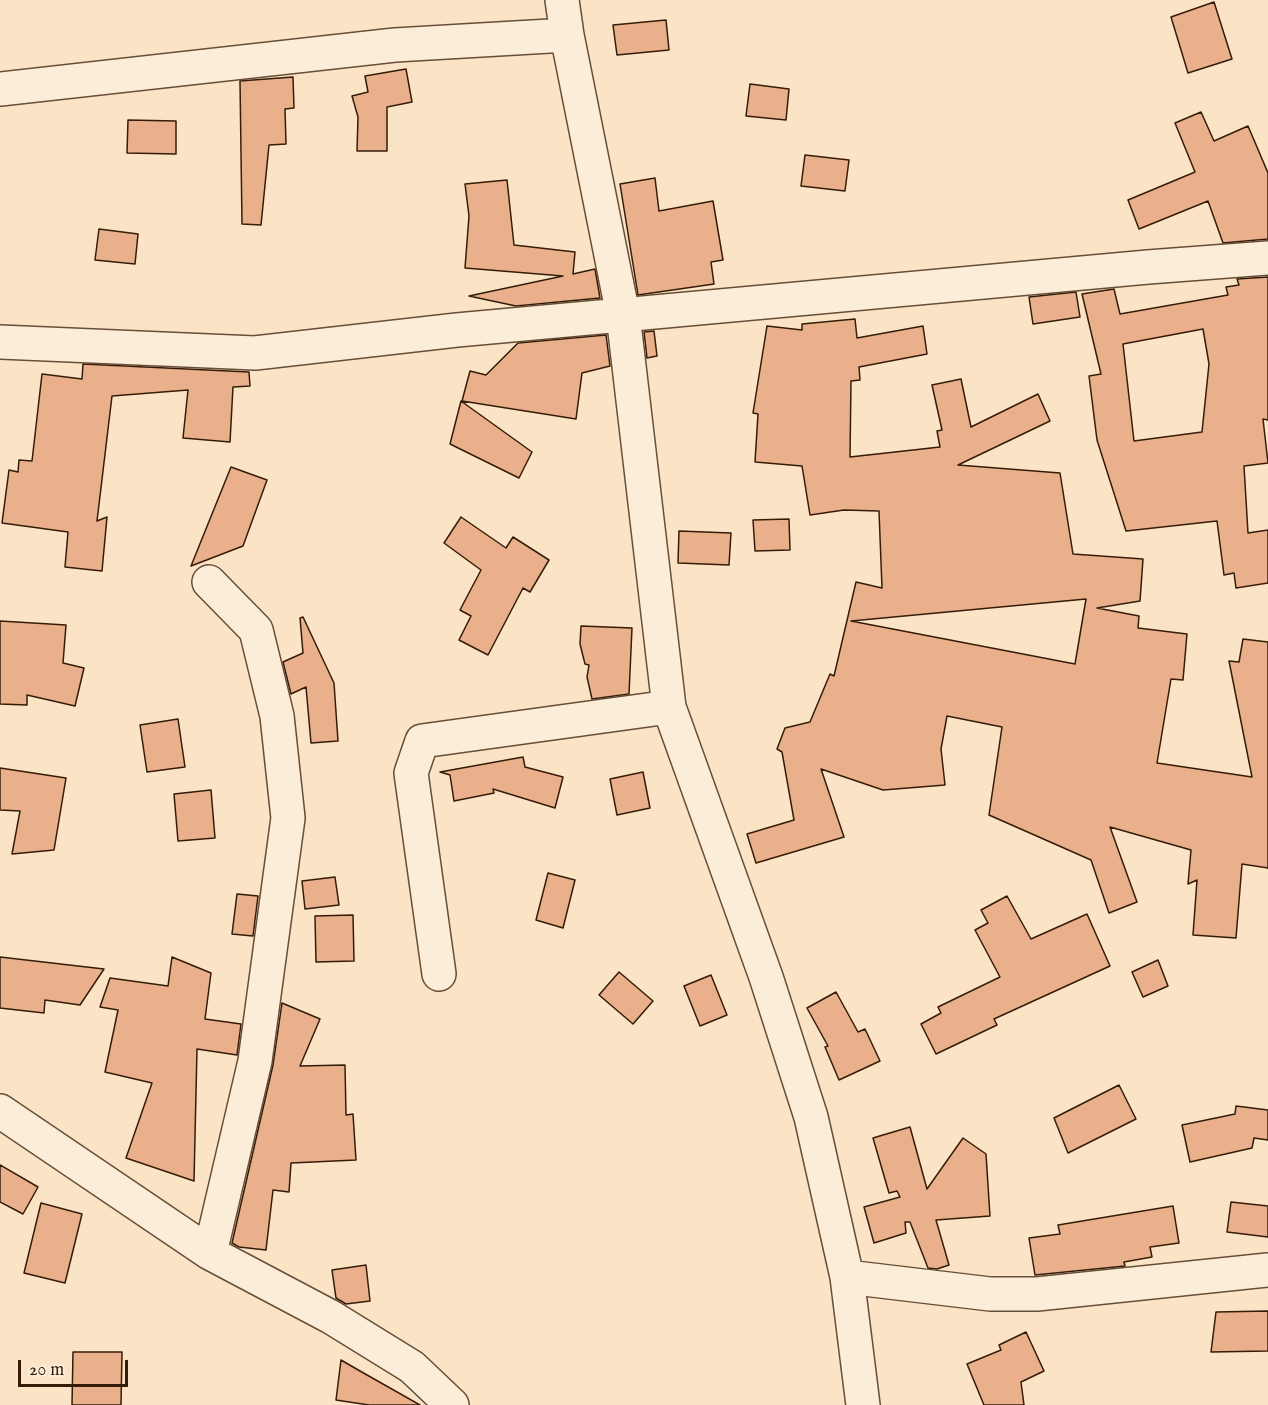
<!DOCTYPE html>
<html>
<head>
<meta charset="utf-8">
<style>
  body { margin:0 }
  #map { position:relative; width:1268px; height:1405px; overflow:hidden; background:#fae4c5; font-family:"IM FELL English",serif }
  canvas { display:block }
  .scale { position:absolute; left:18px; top:1360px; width:110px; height:27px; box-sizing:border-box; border:3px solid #341c08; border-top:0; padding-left:8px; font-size:18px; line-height:21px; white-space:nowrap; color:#341c08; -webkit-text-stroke:4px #fcedd9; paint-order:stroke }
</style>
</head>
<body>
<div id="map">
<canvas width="1268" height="1405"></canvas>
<div class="scale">20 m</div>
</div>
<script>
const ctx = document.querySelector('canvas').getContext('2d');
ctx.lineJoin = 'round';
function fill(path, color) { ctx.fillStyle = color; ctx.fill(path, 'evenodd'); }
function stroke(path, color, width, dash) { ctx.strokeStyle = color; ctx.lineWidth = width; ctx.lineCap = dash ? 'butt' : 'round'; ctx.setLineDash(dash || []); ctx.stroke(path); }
const building = new Path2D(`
  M 1214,2 L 1232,59 L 1188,73 L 1171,17 Z
  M 666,20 L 669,50 L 617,55 L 613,25 Z
  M 406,69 L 412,102 L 387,107 L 387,151 L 357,151 L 358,117 L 352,96 L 368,92 L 365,76 Z
  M 293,77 L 294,108 L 285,109 L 286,144 L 269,145 L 261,225 L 242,224 L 240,81 Z
  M 750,84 L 789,89 L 786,120 L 746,116 Z
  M 1201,112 L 1214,141 L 1248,126 L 1268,173 L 1268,239 L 1223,243 L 1208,201 L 1139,229 L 1128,200 L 1195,172 L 1175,123 Z
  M 128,120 L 176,121 L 176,154 L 127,153 Z
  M 805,155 L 849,160 L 845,191 L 801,186 Z
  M 655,178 L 659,211 L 713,201 L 723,260 L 711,262 L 714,284 L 638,295 L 620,184 Z
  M 507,180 L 514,245 L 575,252 L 573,274 L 595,269 L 600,298 L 516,306 L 469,296 L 563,276 L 465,268 L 469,216 L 465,184 Z
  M 99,229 L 138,234 L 135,264 L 95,260 Z
  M 1268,277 L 1268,420 L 1263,419 L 1268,463 L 1244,466 L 1248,533 L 1268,530 L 1268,583 L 1236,588 L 1234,573 L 1224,575 L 1217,521 L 1126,531 L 1097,440 L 1089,376 L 1101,374 L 1082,294 L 1114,289 L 1120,314 L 1228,295 L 1226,287 L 1239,285 L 1237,279 ZM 1203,329 L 1209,364 L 1202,432 L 1134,441 L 1123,344 Z
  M 1076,292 L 1080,317 L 1033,324 L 1029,297 Z
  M 855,319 L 857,338 L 923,326 L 927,354 L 859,367 L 860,380 L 851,381 L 850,457 L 940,447 L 937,431 L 942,430 L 932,385 L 961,379 L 971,427 L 1038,394 L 1050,421 L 958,465 L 1060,473 L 1073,554 L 1143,559 L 1140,601 L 1097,608 L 1139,616 L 1138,628 L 1187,634 L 1183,680 L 1171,679 L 1157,763 L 1252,777 L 1229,661 L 1239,662 L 1243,639 L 1268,642 L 1268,868 L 1242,864 L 1236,938 L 1193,935 L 1197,880 L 1188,884 L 1191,850 L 1110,827 L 1137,902 L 1109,913 L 1091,860 L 989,815 L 1002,727 L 947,716 L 941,749 L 945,785 L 883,790 L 821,769 L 844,837 L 756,863 L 747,834 L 794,820 L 782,752 L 777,749 L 785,728 L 810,722 L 830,674 L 834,676 L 856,582 L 882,588 L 879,511 L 844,510 L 810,515 L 802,466 L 755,462 L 758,414 L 753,413 L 767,326 L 802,330 L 802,324 ZM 1086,599 L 1075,664 L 851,621 L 883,618 Z
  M 654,331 L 657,356 L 647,358 L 644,332 Z
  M 606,335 L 610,366 L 582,373 L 576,419 L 462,401 L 470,371 L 486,375 L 518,343 Z
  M 83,364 L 249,372 L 250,386 L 233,387 L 230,442 L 183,438 L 188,390 L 112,396 L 97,521 L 107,517 L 102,571 L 65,567 L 68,532 L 2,523 L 9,470 L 18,472 L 19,460 L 32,461 L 42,374 L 82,379 Z
  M 461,401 L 532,452 L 519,478 L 450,444 Z
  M 231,467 L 267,480 L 243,546 L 191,566 Z
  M 461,517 L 506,548 L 513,537 L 549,560 L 530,592 L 523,588 L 488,655 L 459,640 L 471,616 L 460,610 L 481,570 L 444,543 Z
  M 789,519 L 790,550 L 755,551 L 753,520 Z
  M 679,531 L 731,533 L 729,565 L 678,563 Z
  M 303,617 L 334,683 L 338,741 L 311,743 L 306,687 L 291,694 L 283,662 L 303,653 L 300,618 Z
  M 0,621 L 66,625 L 63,663 L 84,668 L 75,706 L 27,695 L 27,705 L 0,704 Z
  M 581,626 L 632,628 L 629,694 L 592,699 L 587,677 L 589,665 L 585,664 L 580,644 Z
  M 178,719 L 185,767 L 147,772 L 140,725 Z
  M 523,757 L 525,767 L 563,777 L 555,808 L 493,789 L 494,793 L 454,801 L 450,775 L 440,772 Z
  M 0,768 L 66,778 L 54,850 L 12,854 L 20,811 L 0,810 Z
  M 643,772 L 650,808 L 617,815 L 610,779 Z
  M 211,790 L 215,838 L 178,841 L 174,794 Z
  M 548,873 L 575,880 L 563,928 L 536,920 Z
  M 335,877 L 339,905 L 305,909 L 302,881 Z
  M 237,894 L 258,896 L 253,936 L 232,934 Z
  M 1007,896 L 1031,939 L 1087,914 L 1110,966 L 994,1019 L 997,1025 L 936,1054 L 921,1024 L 941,1013 L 938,1007 L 1000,977 L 975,930 L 988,923 L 981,910 Z
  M 353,915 L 354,961 L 316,962 L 315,916 Z
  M 0,957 L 104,969 L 80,1005 L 45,1000 L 44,1013 L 0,1008 Z
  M 172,957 L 211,973 L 205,1019 L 241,1024 L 237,1055 L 197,1049 L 194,1181 L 126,1158 L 152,1083 L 105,1072 L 118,1010 L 100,1007 L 110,978 L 168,986 Z
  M 1158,960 L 1168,986 L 1143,997 L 1132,972 Z
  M 619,972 L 653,1001 L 633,1024 L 599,995 Z
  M 711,975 L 727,1015 L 700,1026 L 684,986 Z
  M 836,992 L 858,1032 L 865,1029 L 880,1061 L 839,1080 L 825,1047 L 828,1046 L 807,1008 Z
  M 282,1003 L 320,1019 L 300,1066 L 345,1065 L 346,1115 L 353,1114 L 356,1160 L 291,1163 L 289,1192 L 273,1190 L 266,1250 L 239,1247 L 232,1243 L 273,1065 Z
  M 1119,1085 L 1136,1119 L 1068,1153 L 1054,1118 Z
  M 1236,1106 L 1268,1110 L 1268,1140 L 1254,1138 L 1252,1148 L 1190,1162 L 1182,1125 L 1235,1114 Z
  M 910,1127 L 927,1189 L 963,1138 L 986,1154 L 990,1216 L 936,1220 L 949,1265 L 937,1269 L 928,1268 L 910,1222 L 905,1222 L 906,1233 L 874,1243 L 864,1207 L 900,1197 L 897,1191 L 889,1193 L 873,1138 Z
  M 0,1165 L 38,1187 L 23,1214 L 0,1202 Z
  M 1231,1202 L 1268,1206 L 1268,1237 L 1227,1232 Z
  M 41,1203 L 82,1214 L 65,1283 L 24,1273 Z
  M 1173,1206 L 1179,1243 L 1150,1247 L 1152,1257 L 1124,1262 L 1125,1266 L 1035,1275 L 1029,1238 L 1060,1234 L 1058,1225 Z
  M 366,1265 L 370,1301 L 346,1304 L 336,1298 L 332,1270 Z
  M 1268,1311 L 1268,1351 L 1211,1352 L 1216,1312 Z
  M 1026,1332 L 1044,1371 L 1021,1382 L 1024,1405 L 984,1405 L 967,1364 L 1001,1350 L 999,1345 Z
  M 73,1352 L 122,1352 L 121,1405 L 72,1405 Z
  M 341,1360 L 360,1371 L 420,1405 L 369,1405 L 336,1400 Z`);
fill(building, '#eab08c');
stroke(building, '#341c08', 1.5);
const minor = new Path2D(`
  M 562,0 L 567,35 L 623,315 L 669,707 L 766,977 L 811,1117 L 847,1277 L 863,1405
  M 0,89 L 395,45 L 567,35
  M 0,342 L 255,353 L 457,330 L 1148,267 L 1268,258
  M 209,582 L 256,630 L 277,716 L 288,818 L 255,1061 L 210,1253
  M 439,974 L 411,773 L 422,741 L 669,707
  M 0,1111 L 210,1253 L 331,1317 L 412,1367 L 452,1405
  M 847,1277 L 990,1294 L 1037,1294 L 1268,1270`);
stroke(minor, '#664e37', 36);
stroke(minor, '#fcedd9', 33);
</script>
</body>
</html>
